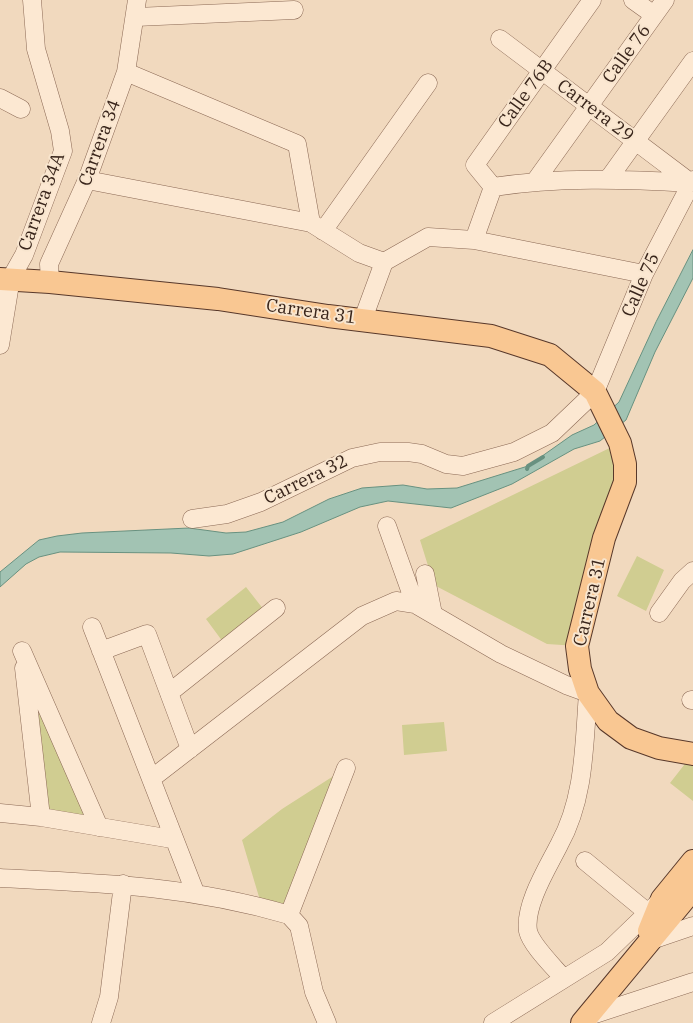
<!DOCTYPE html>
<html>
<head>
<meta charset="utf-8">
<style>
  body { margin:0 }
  canvas { display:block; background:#f1d9be }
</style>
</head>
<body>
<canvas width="693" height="1023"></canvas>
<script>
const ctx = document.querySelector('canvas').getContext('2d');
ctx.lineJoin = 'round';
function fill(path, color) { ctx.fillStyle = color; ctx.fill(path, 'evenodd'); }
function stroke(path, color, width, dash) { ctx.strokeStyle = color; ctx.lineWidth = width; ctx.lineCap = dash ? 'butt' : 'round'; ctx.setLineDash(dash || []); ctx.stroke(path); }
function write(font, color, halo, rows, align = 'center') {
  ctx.font = font + ' "IBM Plex Serif",serif'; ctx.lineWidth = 4; ctx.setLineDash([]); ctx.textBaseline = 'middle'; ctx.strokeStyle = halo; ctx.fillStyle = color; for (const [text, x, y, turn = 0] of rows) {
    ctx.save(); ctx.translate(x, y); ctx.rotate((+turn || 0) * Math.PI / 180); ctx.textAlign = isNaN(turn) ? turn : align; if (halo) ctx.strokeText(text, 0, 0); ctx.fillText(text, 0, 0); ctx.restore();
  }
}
fill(new Path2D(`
  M 620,443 L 625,464 L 577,646 L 547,644 L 434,585 L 420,540 Z
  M 637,556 L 664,570 L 646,611 L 617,596 Z
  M 246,587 L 264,610 L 223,642 L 206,619 Z
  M 22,651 L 99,827 L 41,817 Z
  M 444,722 L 447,751 L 404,755 L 402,725 Z
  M 688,760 L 693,764 L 693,801 L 670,783 Z
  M 346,768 L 289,915 L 262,907 L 242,840 L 282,809 Z`), '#d0cd91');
const water = new Path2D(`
  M 693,250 L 693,278 L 655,352 L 626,420 L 600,441 L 574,449 L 512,484 L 451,508 L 388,501 L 360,507 L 301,532 L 233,554 L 209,556 L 171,553 L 60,552 L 39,557 L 26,564 L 0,587 L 0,572 L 39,540 L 57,536 L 82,533 L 189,528 L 226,533 L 246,532 L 283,522 L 329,499 L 362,488 L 403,485 L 427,489 L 457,488 L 528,466 L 572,435 L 594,425 L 619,402 L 656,322 Z`);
fill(water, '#a2c3b3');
stroke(water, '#689180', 1);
stroke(new Path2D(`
  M 527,469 L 528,466 L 543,457`), '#689180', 4);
const minor = new Path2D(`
  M 633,0 L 654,15
  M 136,17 L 294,10
  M 500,39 L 691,183
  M 126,72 L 297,144 L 311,223
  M 0,98 L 21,109
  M 609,178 L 693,61
  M 87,180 L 311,223 L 359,253 L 384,262
  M 536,180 L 665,0
  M 493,187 L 475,165 L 592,0
  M 493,187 C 559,177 624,179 691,183
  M 323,231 L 428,83
  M 474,240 L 493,187
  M 50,282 L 49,264 L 87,180 L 126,72 L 137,0
  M 363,319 L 384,262 L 428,237 L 474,240 L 644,274
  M 0,345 L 11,278 L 24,255 L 63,151 L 60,131 L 36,49 L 32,0
  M 192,519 L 227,514 L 261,502 L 352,458 L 380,452 L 408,452 L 422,454 L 446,464 L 463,466 L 514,452 L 552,433 L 595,392 L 644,274 L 693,180
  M 387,526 L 415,604
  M 425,574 L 433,614
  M 659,613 L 682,581 L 693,571
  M 92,627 L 195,892
  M 22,651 L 99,827
  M 101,651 L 147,634 L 190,749
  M 24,668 L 41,817
  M 169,693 L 276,608
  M 691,700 L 693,700
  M 151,779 L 362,616 L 396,601 L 415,604 L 501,654 L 566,685 L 588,693 C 584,745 585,798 559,845 C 548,867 524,905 528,931 C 531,945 555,968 564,979
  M 0,813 L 41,817 L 172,839
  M 585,861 L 647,912
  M 0,878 C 101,883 190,886 289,915 L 299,926 L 314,992 L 327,1023
  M 289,915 L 346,768
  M 649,941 L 693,926
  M 589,1016 L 693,982
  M 101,1023 L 109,997 L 123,884
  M 493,1023 L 607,952 L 660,901`);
const major = new Path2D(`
  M 0,279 L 50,282 L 218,299 L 328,316 L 491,336 L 550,355 L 595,392 L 620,443 L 625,464 L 625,482 L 604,538 L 577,646 L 580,669 L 588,693 L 608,721 L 631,738 L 659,748 L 693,754
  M 649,931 L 662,899 L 693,861
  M 582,1023 L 693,889`);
stroke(minor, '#8b6955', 19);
stroke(major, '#58382a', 24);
stroke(minor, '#fce8d2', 18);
stroke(major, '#f9c792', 22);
write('18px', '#39251b', '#f8e5ce', [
  ["Calle 76",627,54,-54],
  ["Calle 76B",526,94,-54],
  ["Carrera 29",595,111,37],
  ["Carrera 34",100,143,-70],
  ["Carrera 34A",42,202,-70],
  ["Calle 75",641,285,-66],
  ["Carrera 31",311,312,8],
  ["Carrera 32",306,480,-26],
  ["Carrera 31",590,602,-77]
]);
</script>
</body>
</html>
